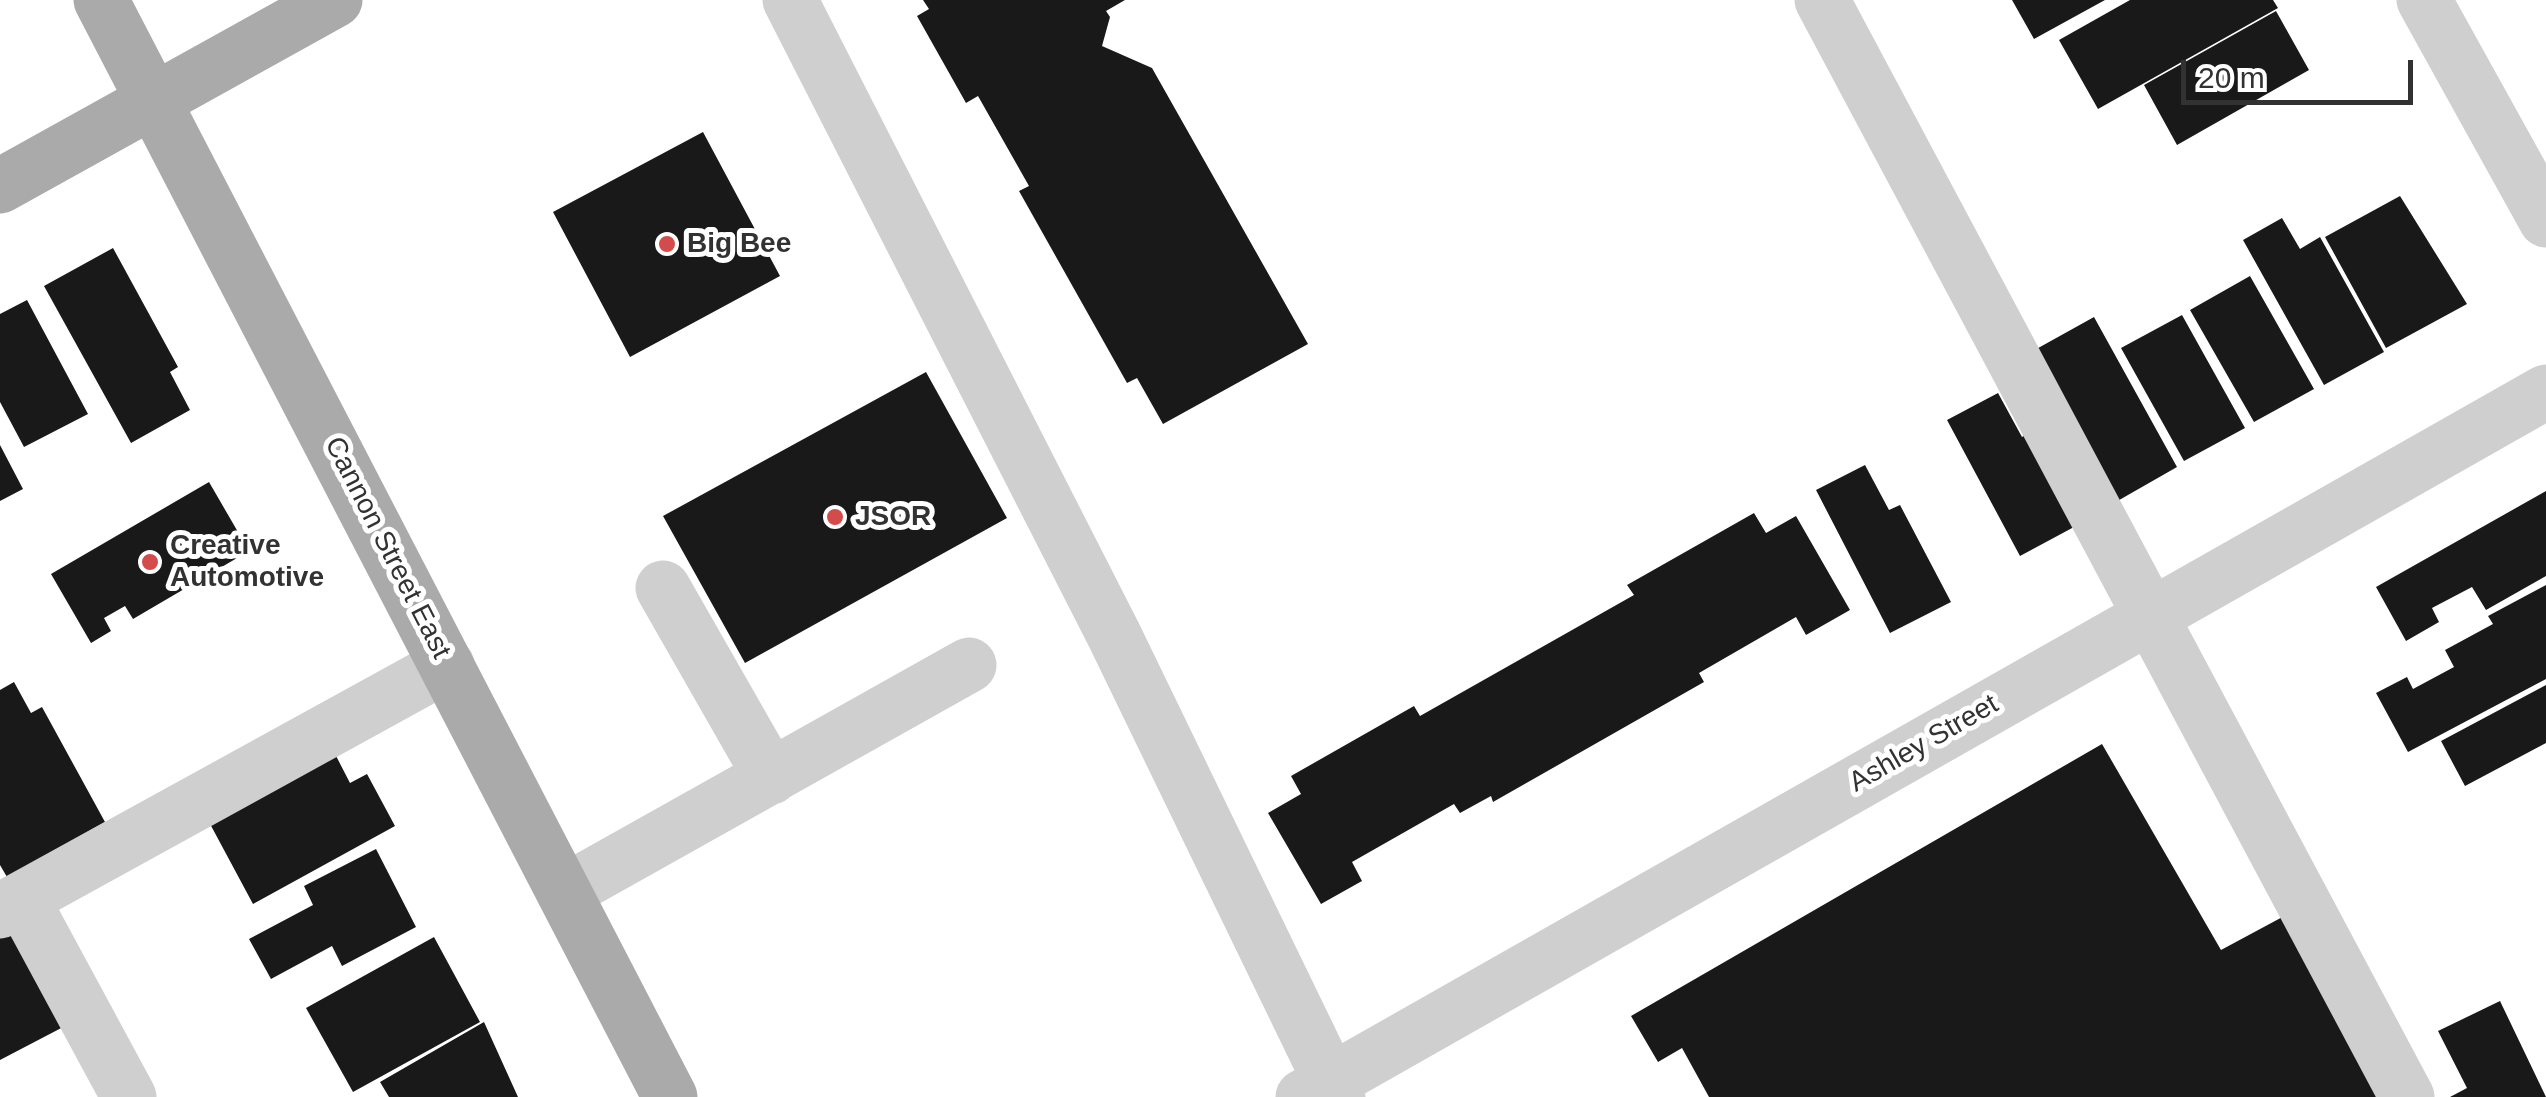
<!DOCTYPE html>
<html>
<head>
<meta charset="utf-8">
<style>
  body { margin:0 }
  #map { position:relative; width:2546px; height:1097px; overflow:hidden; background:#fff; font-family:Helvetica,sans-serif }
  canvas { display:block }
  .scale { position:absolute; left:2181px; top:60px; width:232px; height:45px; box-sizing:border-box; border:5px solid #323232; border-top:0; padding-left:12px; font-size:30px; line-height:35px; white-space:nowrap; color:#323232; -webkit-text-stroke:8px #fff; paint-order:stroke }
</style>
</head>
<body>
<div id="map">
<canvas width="2546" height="1097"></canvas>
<div class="scale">20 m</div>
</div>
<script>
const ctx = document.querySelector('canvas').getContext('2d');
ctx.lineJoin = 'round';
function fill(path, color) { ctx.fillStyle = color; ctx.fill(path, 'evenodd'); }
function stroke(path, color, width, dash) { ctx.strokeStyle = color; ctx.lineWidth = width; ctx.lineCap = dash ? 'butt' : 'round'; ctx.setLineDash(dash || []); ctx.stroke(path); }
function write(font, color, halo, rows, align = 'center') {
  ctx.font = font + ' Helvetica,sans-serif'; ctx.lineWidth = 10; ctx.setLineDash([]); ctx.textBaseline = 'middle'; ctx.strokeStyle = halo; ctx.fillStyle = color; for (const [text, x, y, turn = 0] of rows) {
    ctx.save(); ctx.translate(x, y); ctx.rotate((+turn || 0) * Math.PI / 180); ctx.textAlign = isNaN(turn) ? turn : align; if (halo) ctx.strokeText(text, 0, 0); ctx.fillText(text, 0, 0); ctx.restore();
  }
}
fill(new Path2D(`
  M 923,0 L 1125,0 L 1106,11 L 1110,17 L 1102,46 L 1152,68 L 1308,344 L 1163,424 L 1137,378 L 1127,383 L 1019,191 L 1029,186 L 978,96 L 966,103 L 917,16 L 929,9 Z
  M 2012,0 L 2105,0 L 2034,39 Z
  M 2130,0 L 2273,0 L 2278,8 L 2098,109 L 2059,40 Z
  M 2276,11 L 2309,70 L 2177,145 L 2144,85 Z
  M 703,132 L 780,276 L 630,357 L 553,212 Z
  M 2400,196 L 2467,304 L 2386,348 L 2325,237 Z
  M 2282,218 L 2300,249 L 2320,237 L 2384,352 L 2324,385 L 2243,240 Z
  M 113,248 L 178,367 L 170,372 L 190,410 L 131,443 L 44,286 Z
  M 2250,276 L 2314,389 L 2254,422 L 2190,310 Z
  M 27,300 L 88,414 L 24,447 L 0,402 L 0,314 Z
  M 2182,315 L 2245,428 L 2184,461 L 2121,348 Z
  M 2094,317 L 2177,467 L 2114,503 L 2031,352 Z
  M 926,372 L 1007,518 L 745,663 L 663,516 Z
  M 1998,393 L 2022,437 L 2037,428 L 2087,520 L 2020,556 L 1947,420 Z
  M 0,445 L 23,489 L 0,501 Z
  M 1865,465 L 1889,510 L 1900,505 L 1951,602 L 1890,633 L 1816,490 Z
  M 209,482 L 249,551 L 133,619 L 125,606 L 104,618 L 111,631 L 91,643 L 51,574 Z
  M 2546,491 L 2546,576 L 2486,610 L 2472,587 L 2432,608 L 2439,622 L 2406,641 L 2376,587 Z
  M 1754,513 L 1766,533 L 1796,516 L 1850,610 L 1806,635 L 1796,617 L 1699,673 L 1704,682 L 1493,802 L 1491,796 L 1460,813 L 1454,804 L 1352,862 L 1362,881 L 1321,904 L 1268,813 L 1301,794 L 1291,776 L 1414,706 L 1420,716 L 1634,595 L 1627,585 Z
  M 2546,585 L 2546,679 L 2408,752 L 2376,693 L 2407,677 L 2413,689 L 2454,667 L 2445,650 L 2493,624 L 2488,616 Z
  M 14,682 L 31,713 L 42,707 L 105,822 L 7,877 L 0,865 L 0,690 Z
  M 2546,685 L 2546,743 L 2465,786 L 2441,741 Z
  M 2102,744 L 2221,950 L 2288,914 L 2387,1097 L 1709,1097 L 1682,1048 L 1658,1062 L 1631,1016 Z
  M 334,752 L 350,783 L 367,774 L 395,826 L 253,904 L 209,822 Z
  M 376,849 L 416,927 L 342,966 L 332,946 L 271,979 L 249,939 L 313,905 L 304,886 Z
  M 13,923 L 67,1025 L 0,1060 L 0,930 Z
  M 434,937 L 480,1022 L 353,1092 L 306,1008 Z
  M 2500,1001 L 2546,1097 L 2450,1097 L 2467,1088 L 2438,1031 Z
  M 484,1022 L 518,1097 L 389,1097 L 380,1082 Z`), '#191919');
stroke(new Path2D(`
  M 790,0 L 1114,635 L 1338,1097
  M 1822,0 L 2407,1097
  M 2424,0 L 2546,220
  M 663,588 L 771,777
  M 564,892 L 969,665
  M 22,899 L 129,1097
  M 0,911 L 447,665
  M 1303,1097 L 2546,392`), '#cfcfcf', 55);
stroke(new Path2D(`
  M 101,0 L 670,1097
  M 0,186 L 335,0`), '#aaa', 55);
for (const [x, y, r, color] of [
  [667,244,10,"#d34b4a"],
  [835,517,10,"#d34b4a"],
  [150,562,10,"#d34b4a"]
]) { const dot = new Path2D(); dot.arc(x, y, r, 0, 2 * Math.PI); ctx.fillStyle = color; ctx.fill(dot); stroke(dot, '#fff', 4); }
write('bold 28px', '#323232', '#fff', [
  ["Big Bee",687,244],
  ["JSOR",855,517],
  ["Creative",170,546],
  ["Automotive",170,578]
], 'left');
write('28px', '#323232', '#fff', [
  ["Cannon Street East",387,548,63],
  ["Ashley Street",1924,744,-30]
]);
</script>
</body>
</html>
